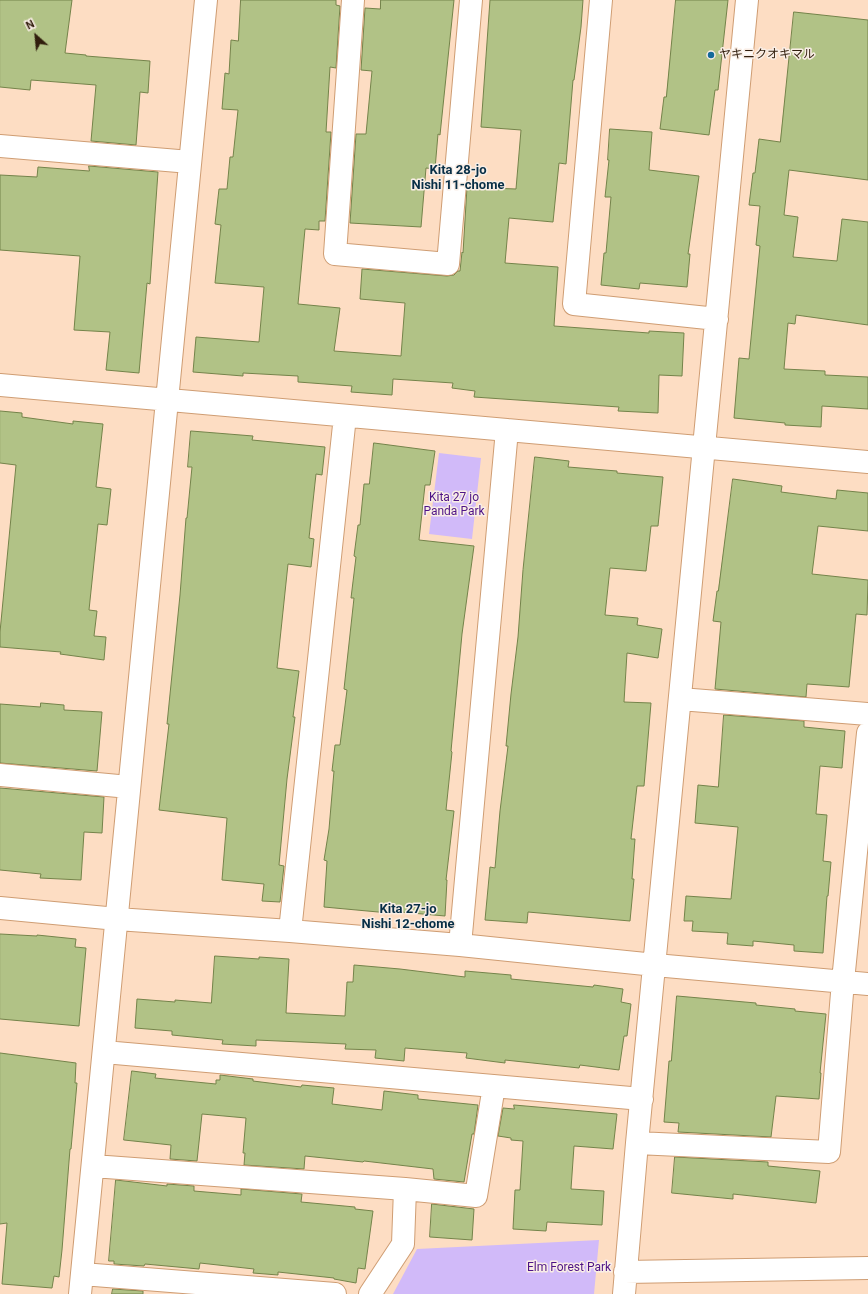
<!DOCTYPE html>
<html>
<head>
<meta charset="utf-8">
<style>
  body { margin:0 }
  #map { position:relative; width:868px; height:1294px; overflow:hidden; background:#fdddc3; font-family:Roboto,sans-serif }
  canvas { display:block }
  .north { position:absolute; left:16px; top:16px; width:40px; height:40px; -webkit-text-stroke:3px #f9eee6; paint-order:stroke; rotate:333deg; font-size:11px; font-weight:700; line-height:16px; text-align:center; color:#311e0d }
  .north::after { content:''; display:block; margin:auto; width:14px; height:18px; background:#311e0d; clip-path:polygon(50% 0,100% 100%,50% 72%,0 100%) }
</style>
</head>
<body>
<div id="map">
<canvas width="868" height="1294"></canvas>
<div class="north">N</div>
</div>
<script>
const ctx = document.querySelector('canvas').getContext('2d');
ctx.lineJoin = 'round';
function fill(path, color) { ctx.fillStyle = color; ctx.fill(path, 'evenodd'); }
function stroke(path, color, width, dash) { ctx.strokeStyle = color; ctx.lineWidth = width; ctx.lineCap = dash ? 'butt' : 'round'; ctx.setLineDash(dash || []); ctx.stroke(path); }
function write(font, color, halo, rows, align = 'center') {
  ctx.font = font + ' Roboto,"Noto Sans JP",sans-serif'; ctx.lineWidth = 3; ctx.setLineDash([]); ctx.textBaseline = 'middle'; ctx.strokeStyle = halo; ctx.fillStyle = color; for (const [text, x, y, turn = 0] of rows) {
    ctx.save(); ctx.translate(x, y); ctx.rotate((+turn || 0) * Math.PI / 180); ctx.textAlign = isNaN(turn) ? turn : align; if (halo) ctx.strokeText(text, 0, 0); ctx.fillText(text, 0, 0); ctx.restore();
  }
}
fill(new Path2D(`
  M 439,453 L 481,458 L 472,539 L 429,534 Z
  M 599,1240 L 594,1294 L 393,1294 L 417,1249 Z`), '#d1baf9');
const building = new Path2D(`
  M 0,0 L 72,0 L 65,53 L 86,55 L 86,56 L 150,61 L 148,93 L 140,92 L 136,145 L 91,141 L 96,85 L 31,80 L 30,90 L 0,87 Z
  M 241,0 L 336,0 L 336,5 L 340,6 L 336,68 L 330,67 L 326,132 L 331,132 L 325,221 L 319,221 L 319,230 L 305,229 L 298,304 L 340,308 L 334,351 L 401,356 L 405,303 L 360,299 L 362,269 L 447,276 L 454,275 L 458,271 L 460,271 L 462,252 L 463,253 L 467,187 L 516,189 L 521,130 L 481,127 L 490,0 L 583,0 L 581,27 L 574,80 L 573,80 L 566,164 L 559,163 L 553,222 L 509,218 L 505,263 L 558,267 L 554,326 L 649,333 L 649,331 L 684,333 L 682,376 L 659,375 L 658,413 L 618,411 L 619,407 L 474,397 L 475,391 L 452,388 L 453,383 L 393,379 L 392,395 L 351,392 L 352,386 L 298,382 L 298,376 L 243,373 L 243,376 L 193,372 L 196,337 L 259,342 L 264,287 L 215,283 L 221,225 L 215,224 L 219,189 L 227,189 L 230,157 L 233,157 L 238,110 L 222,109 L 225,73 L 229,74 L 231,40 L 238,41 Z
  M 381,0 L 454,0 L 440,135 L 438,134 L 435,169 L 426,168 L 421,227 L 350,223 L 356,134 L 366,134 L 372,71 L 361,70 L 365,8 L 380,9 Z
  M 676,0 L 728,0 L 718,90 L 715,90 L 709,135 L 660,129 L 664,97 L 666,97 Z
  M 794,12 L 868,20 L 868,180 L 789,170 L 784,215 L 798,217 L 793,257 L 837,261 L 842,219 L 868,222 L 868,325 L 796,315 L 795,324 L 788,323 L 784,369 L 825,371 L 825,375 L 868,377 L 868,409 L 822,406 L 821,427 L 785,425 L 785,423 L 734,418 L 739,358 L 749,359 L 760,246 L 756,245 L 760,206 L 749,205 L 753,173 L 755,173 L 759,139 L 780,142 Z
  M 610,129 L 652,132 L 649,170 L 699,176 L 688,254 L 690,254 L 687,287 L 640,283 L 639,289 L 601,285 L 604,253 L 606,253 L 611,197 L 605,197 L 609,160 L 608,160 Z
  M 89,166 L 158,172 L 150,284 L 147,283 L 139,373 L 106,370 L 110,332 L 74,330 L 80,256 L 0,250 L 0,175 L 37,177 L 38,167 L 89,171 Z
  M 0,411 L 22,413 L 22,417 L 73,424 L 73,421 L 103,424 L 96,487 L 111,489 L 107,525 L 98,524 L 89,610 L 97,611 L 94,636 L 106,637 L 104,660 L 60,654 L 61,652 L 0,647 L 0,632 L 16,465 L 0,463 Z
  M 191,431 L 253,436 L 252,440 L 325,447 L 322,475 L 316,474 L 309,538 L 314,539 L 311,567 L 288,564 L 277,668 L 299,671 L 293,717 L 295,717 L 287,779 L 279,865 L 284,866 L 280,902 L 262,901 L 264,884 L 222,880 L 227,818 L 159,810 L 169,724 L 167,724 L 180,595 L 186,518 L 187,518 L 192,467 L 188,467 Z
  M 374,443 L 435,451 L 430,485 L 425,485 L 419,540 L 474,546 L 462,634 L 451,751 L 452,752 L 446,810 L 454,811 L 446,880 L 447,880 L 445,916 L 389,911 L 389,913 L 324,907 L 327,861 L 324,860 L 329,829 L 334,771 L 332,771 L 335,745 L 340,745 L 347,690 L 344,689 L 354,598 L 351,598 L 356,557 L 354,556 L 358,525 L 360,525 L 364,484 L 369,484 Z
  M 535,457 L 569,461 L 568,467 L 617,471 L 617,473 L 663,477 L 658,526 L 651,526 L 646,571 L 610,568 L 605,615 L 638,618 L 637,625 L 662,629 L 658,658 L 627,653 L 624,702 L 651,703 L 644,786 L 637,786 L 631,839 L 635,839 L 632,879 L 634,879 L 630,921 L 528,912 L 527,923 L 485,920 L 490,867 L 495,868 L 500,811 L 508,746 L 506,746 L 511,694 L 518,637 L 523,570 Z
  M 733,479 L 782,486 L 781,492 L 836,499 L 837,490 L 868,493 L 868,531 L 818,526 L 812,574 L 868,580 L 867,615 L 856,614 L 849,687 L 807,684 L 806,697 L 715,689 L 721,622 L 713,621 L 717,591 L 718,591 Z
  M 41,703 L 64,705 L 64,710 L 102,712 L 97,771 L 0,763 L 0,704 L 40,707 Z
  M 724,715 L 804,721 L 804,727 L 845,731 L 842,768 L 820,766 L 816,814 L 827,815 L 823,861 L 831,862 L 828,896 L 827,896 L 823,953 L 794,951 L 794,945 L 753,941 L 753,946 L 727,944 L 728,933 L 692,931 L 693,921 L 684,921 L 686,896 L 731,899 L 738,827 L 695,823 L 698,785 L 718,787 Z
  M 0,788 L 104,797 L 102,833 L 84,832 L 81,880 L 40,878 L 41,874 L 0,870 Z
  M 0,934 L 37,936 L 37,935 L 76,939 L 75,947 L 86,948 L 79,1026 L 0,1019 Z
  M 215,956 L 259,959 L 259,957 L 289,959 L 286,1013 L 345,1016 L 347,982 L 353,982 L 354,965 L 400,969 L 465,977 L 465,971 L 511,975 L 511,979 L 593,987 L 594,985 L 623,989 L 621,1002 L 631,1004 L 627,1036 L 624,1036 L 619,1070 L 580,1065 L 579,1068 L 505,1060 L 505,1063 L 466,1058 L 467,1053 L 405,1048 L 404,1061 L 375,1058 L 376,1050 L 345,1049 L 346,1044 L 256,1040 L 256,1046 L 222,1044 L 223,1040 L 172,1035 L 172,1031 L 135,1028 L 137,999 L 175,1002 L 175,1000 L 211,1003 Z
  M 677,996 L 756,1003 L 756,1005 L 795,1009 L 795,1011 L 826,1014 L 820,1073 L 821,1073 L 819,1099 L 776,1096 L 771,1137 L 678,1132 L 679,1123 L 664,1122 L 669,1061 L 671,1061 Z
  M 0,1053 L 76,1063 L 75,1083 L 77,1083 L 71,1149 L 70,1149 L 62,1250 L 59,1277 L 54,1276 L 52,1288 L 2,1284 L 7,1223 L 0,1224 Z
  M 132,1071 L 156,1074 L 155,1078 L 216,1084 L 216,1080 L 220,1080 L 220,1075 L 253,1079 L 253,1081 L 301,1087 L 302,1085 L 334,1088 L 332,1104 L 382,1110 L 384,1091 L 418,1095 L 418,1099 L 478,1105 L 474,1134 L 472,1134 L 464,1182 L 434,1179 L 433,1169 L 364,1161 L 363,1162 L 305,1156 L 304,1169 L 244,1165 L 245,1153 L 243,1153 L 246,1118 L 202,1114 L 197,1161 L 170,1159 L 171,1145 L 124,1140 Z
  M 514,1105 L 617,1114 L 613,1149 L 574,1146 L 571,1189 L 604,1191 L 602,1225 L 547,1222 L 546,1231 L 513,1229 L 515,1190 L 520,1190 L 523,1141 L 511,1140 L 511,1138 L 498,1136 L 503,1108 L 514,1109 Z
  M 675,1157 L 768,1162 L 768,1166 L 820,1171 L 816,1203 L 733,1194 L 733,1199 L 672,1193 Z
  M 116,1180 L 167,1186 L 167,1184 L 194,1186 L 194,1191 L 241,1195 L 241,1189 L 302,1194 L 301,1202 L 355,1207 L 355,1209 L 373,1211 L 365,1269 L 358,1268 L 356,1283 L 334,1279 L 334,1278 L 278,1272 L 278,1275 L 253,1273 L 254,1269 L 200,1263 L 199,1269 L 145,1264 L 144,1266 L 114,1264 L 114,1261 L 109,1261 Z
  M 432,1204 L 474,1209 L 472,1240 L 430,1237 Z
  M 113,1289 L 143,1291 L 143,1294 L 112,1294 Z`);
fill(building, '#b1c286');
stroke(building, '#74834a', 1);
const minor = new Path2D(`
  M 353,0 L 335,254 L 448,264 L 471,0
  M 601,0 L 574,304 L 717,319
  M 0,146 L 190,162
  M 0,385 L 868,462
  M 680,699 L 868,714
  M 0,775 L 129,787
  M 0,908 L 117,919 L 290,931 L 460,945 L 655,965 L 868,984
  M 290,931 L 345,416
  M 460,945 L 507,430
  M 104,1052 L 642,1099
  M 637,1143 L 829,1152 L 843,981 L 868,733
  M 93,1166 L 405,1189 L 476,1196 L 494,1086
  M 625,1272 L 868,1268
  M 82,1274 L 335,1294
  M 80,1294 L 206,0
  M 370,1294 L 403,1244 L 405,1189
  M 624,1294 L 637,1143 L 747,0`);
stroke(minor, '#cf9d73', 24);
stroke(minor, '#fff', 22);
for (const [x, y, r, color] of [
  [711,55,4,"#14699a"]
]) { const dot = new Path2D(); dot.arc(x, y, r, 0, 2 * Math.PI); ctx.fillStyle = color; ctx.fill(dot); stroke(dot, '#f9eee6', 1.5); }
write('12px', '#311e0d', '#f9eee6', [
  ["ヤキニクオキマル",719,55]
], 'left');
write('12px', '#4e1386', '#f9eee6', [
  ["Kita 27 jo",454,498],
  ["Panda Park",454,512],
  ["Elm Forest Park",569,1268]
]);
write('bold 13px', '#072e46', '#f9eee6', [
  ["Kita 28-jo",458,171],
  ["Nishi 11-chome",458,186],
  ["Kita 27-jo",408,910],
  ["Nishi 12-chome",408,925]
]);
</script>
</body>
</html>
